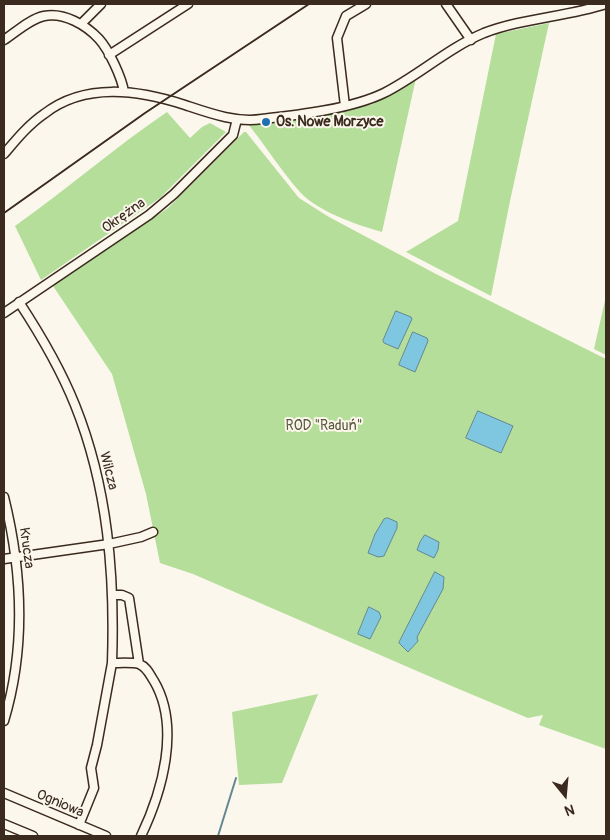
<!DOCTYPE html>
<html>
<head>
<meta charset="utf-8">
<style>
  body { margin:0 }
  #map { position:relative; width:610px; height:840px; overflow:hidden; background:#fbf7ec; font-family:Pangolin,sans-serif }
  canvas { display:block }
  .frame { position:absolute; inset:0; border:5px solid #3b2a1e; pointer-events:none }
  .north { position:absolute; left:540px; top:770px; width:50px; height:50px; -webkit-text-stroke:4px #fbf7ec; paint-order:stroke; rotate:163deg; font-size:14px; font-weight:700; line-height:20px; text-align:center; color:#3b2a1e }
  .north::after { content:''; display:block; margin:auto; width:18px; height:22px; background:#3b2a1e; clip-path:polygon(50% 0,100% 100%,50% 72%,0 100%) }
</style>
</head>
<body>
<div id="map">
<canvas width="610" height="840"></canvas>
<div class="frame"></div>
<div class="north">N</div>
</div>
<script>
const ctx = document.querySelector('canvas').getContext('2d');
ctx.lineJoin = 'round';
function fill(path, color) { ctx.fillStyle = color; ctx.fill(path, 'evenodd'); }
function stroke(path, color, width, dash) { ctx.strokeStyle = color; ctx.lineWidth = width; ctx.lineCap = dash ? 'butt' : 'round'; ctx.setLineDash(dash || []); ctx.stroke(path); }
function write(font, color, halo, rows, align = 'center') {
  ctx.font = font + ' Pangolin,sans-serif'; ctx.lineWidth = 4; ctx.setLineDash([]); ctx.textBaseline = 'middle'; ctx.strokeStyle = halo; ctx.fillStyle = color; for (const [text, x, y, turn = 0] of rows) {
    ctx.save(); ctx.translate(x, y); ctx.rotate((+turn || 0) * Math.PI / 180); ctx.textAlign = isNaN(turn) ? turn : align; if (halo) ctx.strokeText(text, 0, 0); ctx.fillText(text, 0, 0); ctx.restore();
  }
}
fill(new Path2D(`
  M 549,23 L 510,201 L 491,296 L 406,252 L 458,221 L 496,34 Z
  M 416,78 L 382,232 C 357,225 317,211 300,192 C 281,171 266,146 248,124 L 292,117 L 338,113 L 373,104 Z
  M 167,112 L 190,138 L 202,127 L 210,123 L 226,132 L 160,198 L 41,280 L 15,226 C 67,189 114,148 167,112 Z
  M 244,132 L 246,132 L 299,198 L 329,217 L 436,274 L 606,359 L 606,749 L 539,725 L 543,715 L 528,718 L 454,687 L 193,574 L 160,563 L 146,494 L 112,374 L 53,286 L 168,208 Z
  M 606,296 L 606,355 L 594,349 Z
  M 318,694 L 282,783 L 239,785 L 232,712 Z`), '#b4de9a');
const water = new Path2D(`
  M 396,311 L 411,317 L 412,319 L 398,349 L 384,343 L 383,341 Z
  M 413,332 L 427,338 L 428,341 L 415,372 L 399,365 Z
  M 478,411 L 513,426 L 501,453 L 466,438 Z
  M 388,518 L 397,522 L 397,528 L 384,556 L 378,557 L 368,553 L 375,534 L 384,519 Z
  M 425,535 L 439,542 L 438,550 L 434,558 L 417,550 L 420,542 Z
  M 435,572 L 444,577 L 443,589 L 417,637 L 418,641 L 408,652 L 399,643 Z
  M 369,607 L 379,612 L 381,617 L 370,639 L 358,634 Z`);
fill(water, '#7fc7e0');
stroke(water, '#648892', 1);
stroke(new Path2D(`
  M 218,836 L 236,778`), '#648892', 2);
const minor = new Path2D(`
  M 446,4 L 471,40
  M 81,24 L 101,4
  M 4,40 C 16,32 30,19 44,16 C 64,12 86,25 99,39 C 109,50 122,78 124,92
  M 109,55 L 188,4
  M 345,106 L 337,38 L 346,16 L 366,4
  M 4,154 C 16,140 28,125 44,114 C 85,82 138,90 185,105 C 209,113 236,123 262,119 C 298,115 351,109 384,93 C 418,76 448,48 484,33 C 523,18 566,17 606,4
  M 19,302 C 40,334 61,370 75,405 C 108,487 115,576 112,663
  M 4,313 L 149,215 L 174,194 L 233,135 L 237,119
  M 4,497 C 22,570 26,648 4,721
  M 4,559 L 109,544 L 141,537 L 153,532
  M 112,595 L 122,595 L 129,598 L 139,664
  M 4,793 L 106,836
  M 4,824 L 33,836
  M 79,825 L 94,788 L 91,768 L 97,745 L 112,663 C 120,663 132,662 139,664 C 147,667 150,675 154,681 C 181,727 162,792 141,836`);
stroke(minor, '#3b2a1e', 11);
stroke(minor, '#fbf7ec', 8);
stroke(new Path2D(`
  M 4,213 L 145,113 L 309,4`), '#3b2a1e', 2);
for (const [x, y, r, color] of [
  [266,122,5,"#1f6fb2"]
]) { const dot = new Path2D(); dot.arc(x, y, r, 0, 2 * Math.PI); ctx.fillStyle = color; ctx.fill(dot); stroke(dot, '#fbf7ec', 2); }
write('bold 14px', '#3b2a1e', '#fbf7ec', [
  ["Os. Nowe Morzyce",276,122]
], 'left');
write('14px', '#3b2a1e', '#fbf7ec', [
  ["Okrężna",124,216,-35],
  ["Wilcza",108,471,76],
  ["Krucza",26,548,82],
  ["Ogniowa",60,804,23]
]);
write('14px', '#59573d', '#fbf7ec', [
  ["ROD \"Raduń\"",324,426]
]);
</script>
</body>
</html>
